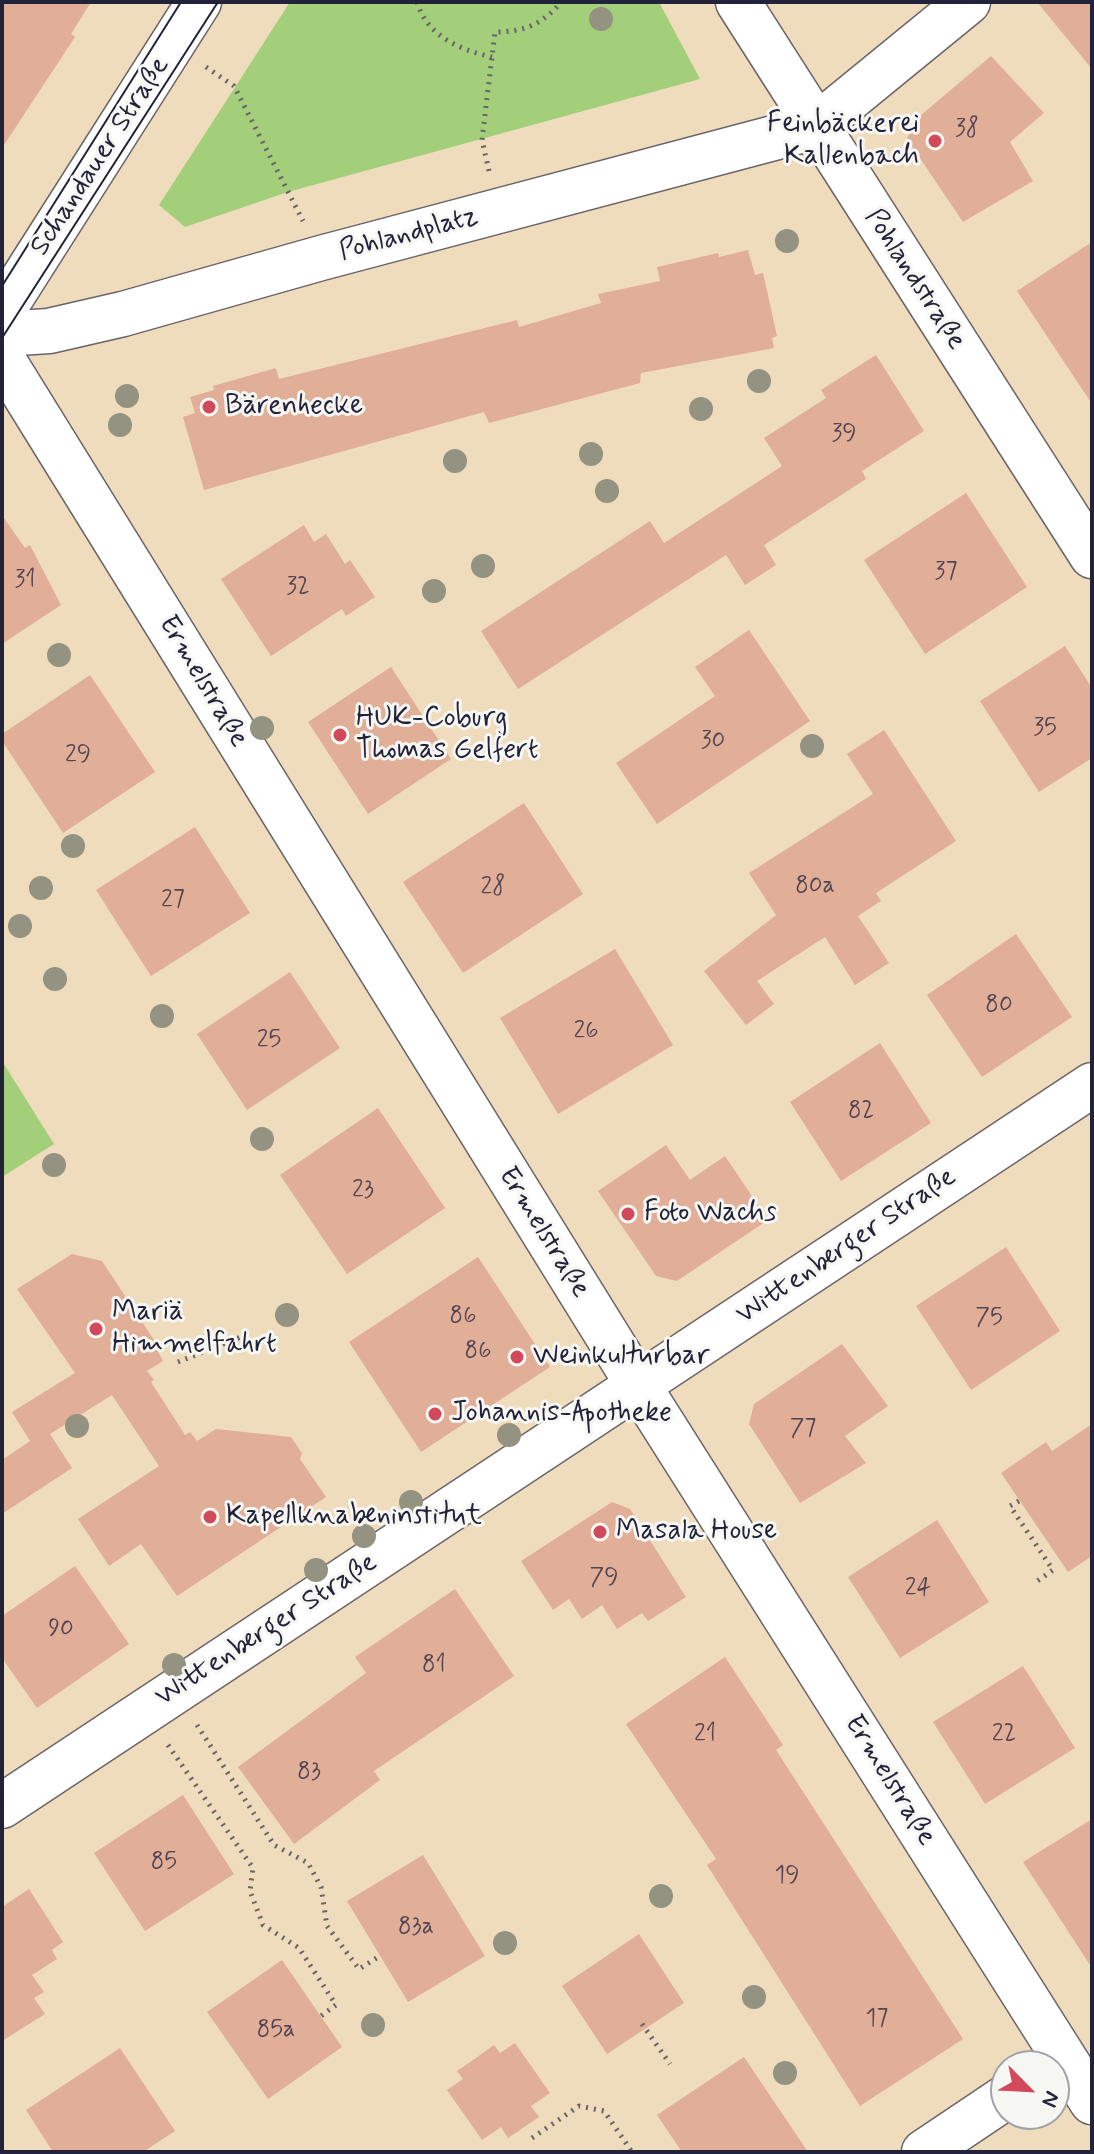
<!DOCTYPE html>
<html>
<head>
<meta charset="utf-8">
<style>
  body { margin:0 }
  #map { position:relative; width:1094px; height:2154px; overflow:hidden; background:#efdcbc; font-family:Mynerve,sans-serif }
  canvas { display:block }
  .frame { position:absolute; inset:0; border:4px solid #22223b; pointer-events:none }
  .north { position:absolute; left:990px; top:2050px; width:80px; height:80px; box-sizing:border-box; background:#f6f6f2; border:2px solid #a1a1a9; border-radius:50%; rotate:114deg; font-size:22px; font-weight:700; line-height:32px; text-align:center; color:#22223b }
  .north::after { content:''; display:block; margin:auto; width:28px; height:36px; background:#d1495b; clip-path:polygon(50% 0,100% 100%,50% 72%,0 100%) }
</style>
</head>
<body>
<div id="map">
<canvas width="1094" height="2154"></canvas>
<div class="frame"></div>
<div class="north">N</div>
</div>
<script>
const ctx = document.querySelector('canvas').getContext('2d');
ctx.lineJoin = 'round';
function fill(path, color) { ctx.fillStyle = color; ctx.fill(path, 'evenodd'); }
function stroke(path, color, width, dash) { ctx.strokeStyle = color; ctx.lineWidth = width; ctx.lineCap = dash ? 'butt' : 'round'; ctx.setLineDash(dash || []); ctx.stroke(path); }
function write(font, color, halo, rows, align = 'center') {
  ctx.font = font + ' Mynerve,sans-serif'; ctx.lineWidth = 6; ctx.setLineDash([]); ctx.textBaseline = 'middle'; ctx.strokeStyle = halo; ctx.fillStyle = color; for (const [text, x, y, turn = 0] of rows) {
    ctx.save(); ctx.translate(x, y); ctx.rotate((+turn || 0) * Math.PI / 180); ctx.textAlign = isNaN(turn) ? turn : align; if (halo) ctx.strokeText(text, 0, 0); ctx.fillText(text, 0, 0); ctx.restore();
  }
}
fill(new Path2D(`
  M 290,2 L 659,2 L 700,79 L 288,192 L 185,227 L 159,205 Z
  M 2,1061 L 54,1144 L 2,1177 Z`), '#a3cf7b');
fill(new Path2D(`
  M 2,2 L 91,2 L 71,34 L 75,37 L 2,148 Z
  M 1037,2 L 1092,2 L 1092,69 Z
  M 991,56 L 1044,113 L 1010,142 L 1033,181 L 963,222 L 907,139 L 914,121 Z
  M 1092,242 L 1092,404 L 1017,291 Z
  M 748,250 L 755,275 L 763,273 L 777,336 L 772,338 L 774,348 L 641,373 L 640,383 L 489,423 L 484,412 L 204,490 L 183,417 L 195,413 L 190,397 L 214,390 L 213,386 L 276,368 L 279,379 L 517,320 L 519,327 L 601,303 L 598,294 L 660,281 L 657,267 L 718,253 L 719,257 Z
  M 876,355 L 924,431 L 862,471 L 866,479 L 764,545 L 776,565 L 745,585 L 726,555 L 518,689 L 481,631 L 650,521 L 664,543 L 782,466 L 764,438 L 826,398 L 821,390 Z
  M 966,493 L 1027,587 L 925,654 L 864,560 Z
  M 2,515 L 25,548 L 30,545 L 61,605 L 2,644 Z
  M 304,525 L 314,542 L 326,534 L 345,564 L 350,560 L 375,597 L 346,616 L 342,609 L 271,656 L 221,579 Z
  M 749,630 L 810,721 L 657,824 L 616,763 L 715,696 L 695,667 Z
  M 1065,646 L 1092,688 L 1092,758 L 1039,792 L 980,701 Z
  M 391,667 L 451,759 L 368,814 L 308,722 Z
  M 90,675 L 155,772 L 63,833 L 2,741 L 2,734 Z
  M 884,730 L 956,841 L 876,893 L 881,901 L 858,916 L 889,963 L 855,985 L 825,937 L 757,981 L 774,1004 L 746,1025 L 704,971 L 776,915 L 749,873 L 873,794 L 847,754 Z
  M 524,803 L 583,894 L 463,973 L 403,882 Z
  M 195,827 L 250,913 L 151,976 L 96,890 Z
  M 1016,934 L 1072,1017 L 982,1077 L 927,995 Z
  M 615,949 L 673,1045 L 558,1114 L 500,1018 Z
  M 290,972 L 340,1048 L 247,1110 L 197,1034 Z
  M 880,1043 L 931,1123 L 841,1181 L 790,1102 Z
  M 378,1108 L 445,1208 L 347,1274 L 280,1175 Z
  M 666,1145 L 690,1180 L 725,1156 L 768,1220 L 677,1281 L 656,1276 L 598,1191 Z
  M 1006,1247 L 1060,1331 L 971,1390 L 916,1306 Z
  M 72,1254 L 102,1261 L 158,1346 L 156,1348 L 163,1361 L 147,1371 L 154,1380 L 151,1382 L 185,1435 L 190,1432 L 197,1441 L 216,1429 L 291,1437 L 302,1453 L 300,1459 L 326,1497 L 177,1596 L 141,1544 L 109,1566 L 78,1519 L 159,1466 L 112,1395 L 50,1434 L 72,1468 L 2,1514 L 2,1460 L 30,1441 L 12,1412 L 75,1373 L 17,1289 Z
  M 478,1257 L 550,1367 L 421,1452 L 349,1342 Z
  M 842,1344 L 888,1406 L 845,1436 L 866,1463 L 800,1503 L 749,1424 L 754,1404 Z
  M 1092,1424 L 1092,1556 L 1068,1572 L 1001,1473 L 1046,1442 L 1052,1451 Z
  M 612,1502 L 630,1509 L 686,1597 L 648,1621 L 642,1613 L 617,1629 L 602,1605 L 582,1619 L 569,1599 L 553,1610 L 521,1561 Z
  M 937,1520 L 989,1602 L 900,1658 L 848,1577 Z
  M 75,1566 L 129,1644 L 37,1708 L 2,1658 L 2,1616 Z
  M 455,1589 L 514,1676 L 374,1771 L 380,1780 L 294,1844 L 238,1767 L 366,1673 L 355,1657 Z
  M 725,1657 L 783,1745 L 776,1750 L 963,2039 L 860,2106 L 707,1865 L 716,1859 L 626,1724 Z
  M 1023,1666 L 1075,1748 L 985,1804 L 933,1722 Z
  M 183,1795 L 234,1874 L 145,1931 L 94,1853 Z
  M 1092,1819 L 1092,1968 L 1023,1862 Z
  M 423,1855 L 485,1956 L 408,2002 L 347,1901 Z
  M 29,1889 L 63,1942 L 52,1950 L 57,1959 L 32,1975 L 44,1992 L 34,1998 L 45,2014 L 2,2041 L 2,1907 Z
  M 639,1934 L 684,2003 L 607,2054 L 562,1986 Z
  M 282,1960 L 342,2047 L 268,2099 L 207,2012 Z
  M 515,2043 L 550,2093 L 531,2106 L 539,2117 L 508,2138 L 501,2127 L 482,2140 L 447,2090 L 463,2079 L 457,2071 L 476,2058 L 494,2045 L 500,2053 Z
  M 120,2048 L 175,2131 L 143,2152 L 53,2152 L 26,2110 Z
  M 744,2057 L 808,2152 L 682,2152 L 657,2115 Z`), '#e1ae98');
const minor = new Path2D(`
  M 738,2 L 1092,556
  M 2,334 L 49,331 L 123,314 L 321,258 L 815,127 L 968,2
  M 2,358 L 638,1385 L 1092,2102
  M 2,1806 L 1092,1085
  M 924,2152 L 1006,2097`);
const major = new Path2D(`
  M 2,312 L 199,2`);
stroke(minor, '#6a6368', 47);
stroke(major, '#6a6368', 47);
stroke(new Path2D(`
  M 417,2 C 427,36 460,50 492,57
  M 206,67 L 234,86 L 303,221
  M 489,171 L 482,140 L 495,32 C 524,32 543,24 561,2
  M 178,1362 L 246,1335
  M 1019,1501 L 1010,1506 L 1053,1570 L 1033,1584
  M 197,1725 L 274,1845 L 308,1863 L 321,1887 L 327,1926 L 359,1969 L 380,1956
  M 168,1745 L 253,1868 L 250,1891 L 263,1925 L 299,1948 L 336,2005 L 321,2016
  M 642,2024 L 670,2064
  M 532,2138 L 579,2106 L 604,2111 L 632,2152`), '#6a6368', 5, [2, 6]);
stroke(minor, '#fff', 44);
stroke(major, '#fff', 44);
stroke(new Path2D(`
  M 2,286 L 181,2
  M 2,338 L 218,2`), '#22223b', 2);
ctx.fillStyle = '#949280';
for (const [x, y] of [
  [601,19],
  [787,241],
  [759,381],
  [127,396],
  [701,409],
  [120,425],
  [591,454],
  [455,461],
  [607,491],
  [483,566],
  [434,591],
  [59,655],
  [262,728],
  [812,746],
  [73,846],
  [41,888],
  [20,926],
  [55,979],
  [162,1016],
  [262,1139],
  [54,1165],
  [287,1315],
  [77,1426],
  [509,1435],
  [411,1502],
  [364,1536],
  [316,1570],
  [174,1665],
  [661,1896],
  [505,1943],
  [754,1997],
  [373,2025],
  [785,2073]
]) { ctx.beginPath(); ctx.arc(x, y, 12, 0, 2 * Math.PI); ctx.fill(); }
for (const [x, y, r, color] of [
  [935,141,8,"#d1495b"],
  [209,407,8,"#d1495b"],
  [340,735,8,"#d1495b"],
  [628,1214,8,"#d1495b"],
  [96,1329,8,"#d1495b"],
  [517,1357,8,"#d1495b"],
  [435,1414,8,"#d1495b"],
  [210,1517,8,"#d1495b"],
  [600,1532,8,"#d1495b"]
]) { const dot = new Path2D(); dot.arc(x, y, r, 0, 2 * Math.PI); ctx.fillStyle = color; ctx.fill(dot); stroke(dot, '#f6f6f2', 3); }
write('24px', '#524552', null, [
  ["38",967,130],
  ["39",844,435],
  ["37",946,573],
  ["31",25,581],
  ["32",298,588],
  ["35",1045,729],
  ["30",713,742],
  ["29",78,756],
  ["80a",815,887],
  ["28",493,888],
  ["27",173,901],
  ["80",999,1006],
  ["26",586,1032],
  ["25",269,1041],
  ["82",861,1112],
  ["23",363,1191],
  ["86",463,1317],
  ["75",989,1319],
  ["86",478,1352],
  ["77",803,1430],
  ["79",604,1579],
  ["24",918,1589],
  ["90",61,1630],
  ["81",434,1666],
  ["21",705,1735],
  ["22",1004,1735],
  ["83",309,1773],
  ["85",164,1863],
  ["19",787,1877],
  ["83a",416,1928],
  ["17",877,2020],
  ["85a",276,2031]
]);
write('28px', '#22223b', '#f6f6f2', [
  ["Feinbäckerei",919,125,"right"],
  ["Kallenbach",919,157,"right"],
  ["Bärenhecke",225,407],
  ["HUK-Coburg",356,719],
  ["Thomas Gelfert",356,751],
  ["Foto Wachs",644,1214],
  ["Mariä",112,1313],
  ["Himmelfahrt",112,1345],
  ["Weinkulturbar",533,1357],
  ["Johannis-Apotheke",451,1414],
  ["Kapellknabeninstitut",226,1517],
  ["Masala House",616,1532]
], 'left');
write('28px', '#22223b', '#f6f6f2', [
  ["Schandauer Straße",101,157,-57],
  ["Pohlandplatz",409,235,-15],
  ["Pohlandstraße",914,280,57],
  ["Ermelstraße",202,682,59],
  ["Ermelstraße",543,1233,58],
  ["Wittenberger Straße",847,1247,-34],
  ["Wittenberger Straße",267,1631,-33],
  ["Ermelstraße",889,1781,58]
]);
</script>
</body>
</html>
